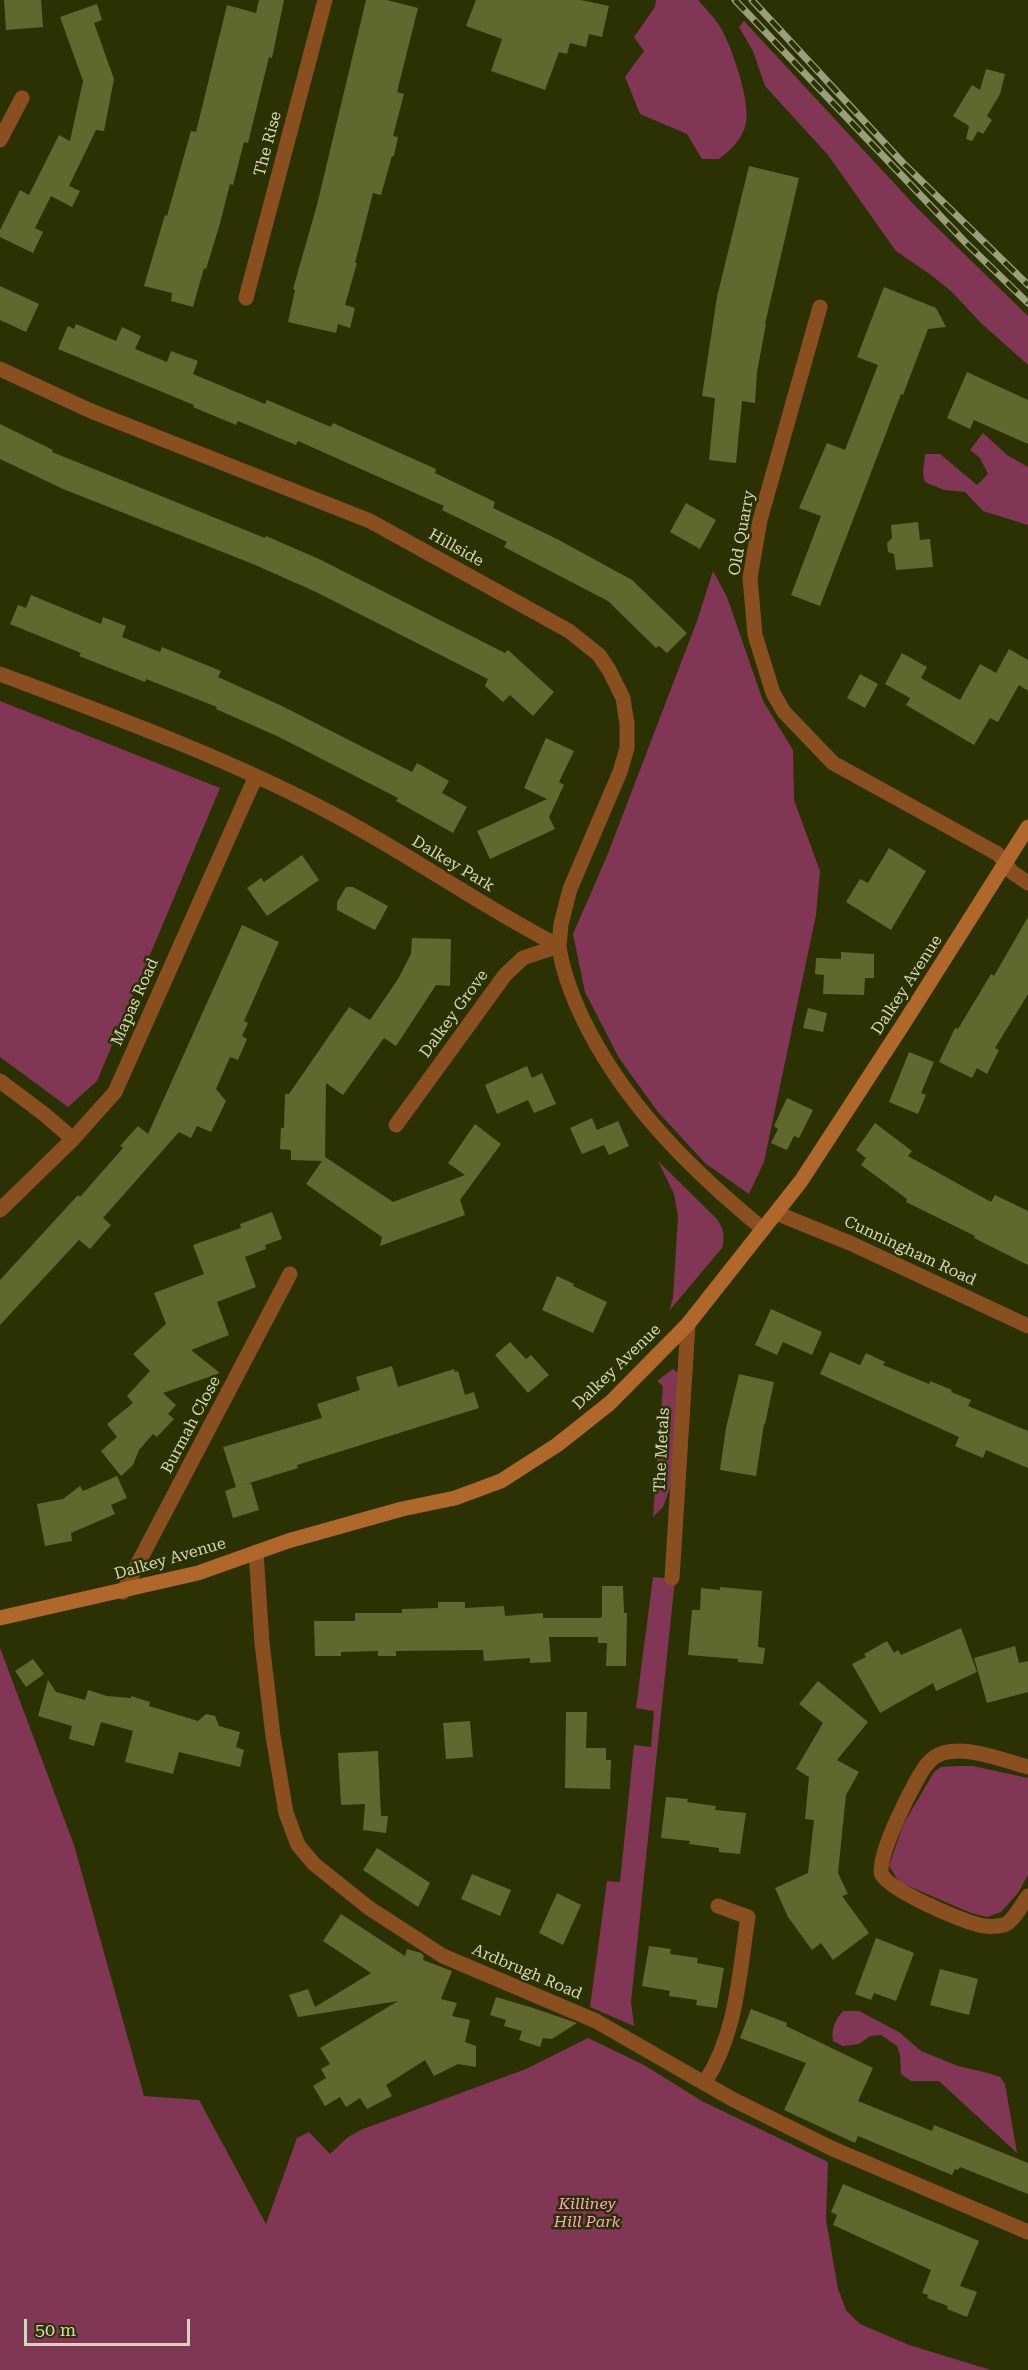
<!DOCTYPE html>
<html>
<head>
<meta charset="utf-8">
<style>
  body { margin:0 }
  #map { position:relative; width:1028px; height:2370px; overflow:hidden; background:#2c3104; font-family:"Roboto Serif",serif }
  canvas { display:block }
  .scale { position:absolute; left:24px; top:2319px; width:166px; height:27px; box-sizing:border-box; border:3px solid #d2d7ba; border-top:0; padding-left:8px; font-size:18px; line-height:21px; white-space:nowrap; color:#d2d7ba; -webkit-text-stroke:4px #2c3104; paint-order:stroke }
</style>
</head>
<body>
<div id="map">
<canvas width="1028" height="2370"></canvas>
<div class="scale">50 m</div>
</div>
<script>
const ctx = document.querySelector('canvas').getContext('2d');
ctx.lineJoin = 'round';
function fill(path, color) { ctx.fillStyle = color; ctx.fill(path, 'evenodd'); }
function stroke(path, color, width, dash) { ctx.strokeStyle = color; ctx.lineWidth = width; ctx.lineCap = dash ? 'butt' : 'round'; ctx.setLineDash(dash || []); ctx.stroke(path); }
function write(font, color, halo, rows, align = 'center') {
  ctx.font = font + ' "Roboto Serif",serif'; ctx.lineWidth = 5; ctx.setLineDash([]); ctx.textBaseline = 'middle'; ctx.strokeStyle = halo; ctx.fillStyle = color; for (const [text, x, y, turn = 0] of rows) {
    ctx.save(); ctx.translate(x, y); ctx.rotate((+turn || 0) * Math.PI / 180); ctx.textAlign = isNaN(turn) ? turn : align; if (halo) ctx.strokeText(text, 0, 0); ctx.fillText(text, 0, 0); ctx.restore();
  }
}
fill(new Path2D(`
  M 656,0 L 698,0 C 705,8 713,16 719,25 C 731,43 753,107 745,127 C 740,142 730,150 719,159 L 702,159 L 687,134 L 640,114 L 625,77 L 644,51 L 634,37 L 655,7 Z
  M 744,21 L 918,209 L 1028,316 L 1028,365 L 981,323 L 952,292 L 931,275 L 896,251 L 828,155 L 765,86 L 753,51 L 739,27 Z
  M 983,433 L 1007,455 L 1028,467 L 1028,525 L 983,511 L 965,492 L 944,490 L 925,482 L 923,474 L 925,454 L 940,454 L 977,485 L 988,474 L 980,458 L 970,450 Z
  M 713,571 L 727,597 L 763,701 L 793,750 L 794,800 L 820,871 L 816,915 L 764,1162 L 749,1194 L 706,1164 L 658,1112 L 619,1058 L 585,992 L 573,934 L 607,856 L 697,621 Z
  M 0,701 L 220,788 L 97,1081 L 68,1107 L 0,1057 Z
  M 658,1161 L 717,1219 C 724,1229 725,1237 722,1248 L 669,1311 L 673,1298 L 678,1216 L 674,1194 Z
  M 673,1369 L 681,1375 L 670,1488 L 663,1507 L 653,1517 L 663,1386 L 657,1381 Z
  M 653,1577 L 675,1579 L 631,2002 L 634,2026 L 590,2007 L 607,1881 L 620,1882 L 634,1745 L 651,1747 L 654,1711 L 636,1708 Z
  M 0,1648 L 74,1845 L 144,2096 L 199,2100 L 266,2224 L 297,2138 L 309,2132 L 330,2154 L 348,2137 L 363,2129 L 526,2069 L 588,2038 L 644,2065 L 702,2101 L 828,2162 L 826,2220 L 838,2289 L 846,2310 L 860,2324 L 909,2345 L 991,2370 L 0,2370 Z
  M 957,1766 L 973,1766 L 1028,1778 L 1028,1875 L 1018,1893 L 1001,1912 L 987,1917 L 971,1913 L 899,1882 L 889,1866 L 903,1825 L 934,1772 L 941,1767 Z
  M 843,2011 L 859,2011 L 899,2032 L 921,2051 L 958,2066 L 988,2073 L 1000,2077 L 1005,2084 L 1017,2153 L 939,2081 L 911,2081 L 901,2074 L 900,2055 L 897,2046 L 881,2035 L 870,2036 L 859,2044 L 843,2046 L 833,2041 C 831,2029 835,2020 843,2011 Z`), '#813656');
fill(new Path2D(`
  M 4,0 L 41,0 L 43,27 L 6,30 Z
  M 259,0 L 284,0 L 272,58 L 269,57 L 248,143 L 244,142 L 233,185 L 230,184 L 219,227 L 206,269 L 204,268 L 193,307 L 171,301 L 172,293 L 144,286 L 165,215 L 167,216 L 191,131 L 196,132 L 227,5 L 256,13 Z
  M 366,0 L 387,0 L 418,8 L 397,92 L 404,94 L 393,136 L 398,137 L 394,156 L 392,156 L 381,195 L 373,193 L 355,263 L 357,263 L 345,305 L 355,308 L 350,328 L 338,324 L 336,333 L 288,322 L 295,290 L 293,289 L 317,205 Z
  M 476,0 L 581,0 L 609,6 L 602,37 L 589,34 L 586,47 L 570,43 L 567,54 L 559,52 L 545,90 L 491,71 L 502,39 L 466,26 Z
  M 97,4 L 102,20 L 94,23 L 114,79 L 104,131 L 96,130 L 69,186 L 80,191 L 72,207 L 51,196 L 35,228 L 43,232 L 33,253 L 0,237 L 0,230 L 20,190 L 29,195 L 59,135 L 70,141 L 83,81 L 60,17 Z
  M 986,69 L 1005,74 L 1000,94 L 987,116 L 992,120 L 983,134 L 978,131 L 972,141 L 966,139 L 969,126 L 953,116 L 972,85 L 980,90 Z
  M 749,166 L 799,178 L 765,324 L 766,324 L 757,372 L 755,403 L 742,401 L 736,463 L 709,460 L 715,398 L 702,396 L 717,297 Z
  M 0,286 L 39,304 L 26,332 L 0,320 Z
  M 884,287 L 936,308 L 946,327 L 928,329 L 903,395 L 901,394 L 820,606 L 791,595 L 821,516 L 799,508 L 827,443 L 845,450 L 878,365 L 857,357 Z
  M 76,324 L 116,341 L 122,327 L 141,336 L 135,349 L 167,362 L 171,351 L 198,361 L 193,374 L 265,404 L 267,400 L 331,427 L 333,423 L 436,469 L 435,473 L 495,502 L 493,508 L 557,539 L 632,580 L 687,633 L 667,653 L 659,646 L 656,648 L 608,601 L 504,547 L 507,542 L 442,510 L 444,506 L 298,441 L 296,445 L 238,421 L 236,425 L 193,407 L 194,405 L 58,349 L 68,326 L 74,329 Z
  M 967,372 L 1028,400 L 1028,444 L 974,420 L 970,429 L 947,418 Z
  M 0,424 L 53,450 L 52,452 L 265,538 L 266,536 L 319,559 L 505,653 L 508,650 L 554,692 L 533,716 L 510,695 L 503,702 L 485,686 L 488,679 L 316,592 L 253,564 L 63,489 L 0,459 Z
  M 686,503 L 716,520 L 700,549 L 670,532 Z
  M 918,522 L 920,540 L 930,539 L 933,567 L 896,570 L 894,554 L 888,552 L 887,543 L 892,538 L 891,525 Z
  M 31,595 L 101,624 L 103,617 L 126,626 L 122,637 L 160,652 L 162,647 L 221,671 L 218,677 L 282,706 L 412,772 L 417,763 L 449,781 L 442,793 L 467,807 L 453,833 L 396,801 L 398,798 L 279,737 L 216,709 L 217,707 L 146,679 L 145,682 L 79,656 L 81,653 L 10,624 L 18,605 L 26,608 Z
  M 1009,649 L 1028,660 L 1028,691 L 1019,685 L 998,722 L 990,718 L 974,745 L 906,705 L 910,698 L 885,684 L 902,653 L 927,667 L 921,678 L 960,700 L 980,664 L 996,673 Z
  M 860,674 L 878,684 L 865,708 L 847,698 Z
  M 546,738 L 574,751 L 559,782 L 564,785 L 549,817 L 555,829 L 490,859 L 477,831 L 547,799 L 524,788 Z
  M 889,848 L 926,871 L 891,930 L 846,902 L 860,879 L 868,883 Z
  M 302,855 L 319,880 L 267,916 L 247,888 L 261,878 L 264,882 Z
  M 346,887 L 353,887 L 388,906 L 375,930 L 337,910 L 337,902 Z
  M 1028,917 L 1028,994 L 995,1048 L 999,1050 L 987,1074 L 977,1068 L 972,1078 L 939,1062 L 955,1028 L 958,1029 L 991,974 L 994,976 Z
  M 242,925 L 279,942 L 244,1021 L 248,1023 L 242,1036 L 247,1039 L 238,1060 L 230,1057 L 216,1089 L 226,1101 L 211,1132 L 197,1126 L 191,1138 L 179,1132 L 103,1218 L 111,1225 L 90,1249 L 79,1240 L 0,1325 L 0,1280 L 78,1195 L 80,1197 L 123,1148 L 120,1146 L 138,1126 L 148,1134 Z
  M 412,938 L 451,939 L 450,986 L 436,985 L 396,1046 L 384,1038 L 343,1095 L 326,1083 L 325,1157 L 393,1202 L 465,1175 L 448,1163 L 475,1124 L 501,1144 L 460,1200 L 465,1215 L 380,1246 L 382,1237 L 306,1184 L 322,1161 L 291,1160 L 291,1150 L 280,1149 L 281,1128 L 284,1128 L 285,1094 L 289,1094 L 349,1007 L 370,1020 L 398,979 L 411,954 Z
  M 841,952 L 874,954 L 874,978 L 865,978 L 864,995 L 823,994 L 824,975 L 815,974 L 816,958 L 841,959 Z
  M 808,1008 L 827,1013 L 823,1032 L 803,1028 Z
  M 909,1052 L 934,1062 L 921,1093 L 926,1095 L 918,1114 L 889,1102 Z
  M 527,1066 L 532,1078 L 542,1073 L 556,1104 L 534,1113 L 528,1100 L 497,1114 L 485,1085 Z
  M 787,1098 L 813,1110 L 799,1138 L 794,1136 L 787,1150 L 771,1143 L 778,1129 L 774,1126 Z
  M 592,1118 L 597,1130 L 618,1121 L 629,1146 L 609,1155 L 604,1145 L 582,1154 L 570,1128 Z
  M 875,1123 L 912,1151 L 908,1156 L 991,1202 L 995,1195 L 1028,1211 L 1028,1265 L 974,1238 L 975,1236 L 906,1202 L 907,1199 L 861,1165 L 866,1158 L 856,1150 Z
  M 272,1212 L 282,1239 L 265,1245 L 266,1249 L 245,1257 L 256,1287 L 217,1302 L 229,1335 L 191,1350 L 220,1373 L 163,1393 L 176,1405 L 168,1414 L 174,1419 L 157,1437 L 153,1434 L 139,1450 L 133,1465 L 121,1476 L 101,1451 L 117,1437 L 107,1424 L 133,1403 L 127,1396 L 150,1371 L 133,1354 L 166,1324 L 154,1293 L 204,1274 L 193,1245 L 241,1228 L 240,1224 Z
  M 557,1276 L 574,1284 L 573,1286 L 607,1302 L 593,1333 L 542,1310 Z
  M 771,1309 L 822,1332 L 812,1355 L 783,1342 L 777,1355 L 755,1345 Z
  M 510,1342 L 526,1359 L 531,1355 L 549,1375 L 528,1393 L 495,1355 Z
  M 830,1352 L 860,1365 L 866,1353 L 885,1362 L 883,1365 L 929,1384 L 930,1381 L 952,1390 L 951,1392 L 971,1400 L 968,1406 L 1028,1431 L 1028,1468 L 986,1450 L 983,1458 L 955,1446 L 959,1437 L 820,1374 Z
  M 392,1366 L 398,1387 L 454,1369 L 455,1372 L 458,1371 L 465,1395 L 474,1392 L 479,1408 L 297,1465 L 298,1468 L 243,1485 L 251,1483 L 259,1510 L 233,1518 L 225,1491 L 236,1487 L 223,1447 L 322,1418 L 317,1404 L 360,1390 L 356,1377 Z
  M 739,1374 L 774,1382 L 765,1424 L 764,1424 L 756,1476 L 720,1470 L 726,1428 Z
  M 117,1476 L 127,1498 L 111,1505 L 115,1514 L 71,1533 L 72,1541 L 45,1546 L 37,1504 L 63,1499 L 80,1486 L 83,1491 Z
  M 602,1586 L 623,1586 L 624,1613 L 627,1613 L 626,1666 L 606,1666 L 607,1643 L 598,1643 L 598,1637 L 549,1637 L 551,1662 L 530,1663 L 530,1658 L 484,1661 L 483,1650 L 396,1651 L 396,1656 L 378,1656 L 378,1651 L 341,1652 L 341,1656 L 315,1656 L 314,1621 L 355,1621 L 355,1613 L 402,1613 L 402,1609 L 438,1608 L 438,1602 L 465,1602 L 465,1608 L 504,1606 L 505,1616 L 543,1613 L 543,1618 L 599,1618 L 602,1617 Z
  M 720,1587 L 762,1591 L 758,1647 L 765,1648 L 763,1664 L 738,1662 L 738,1659 L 688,1655 L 692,1610 L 700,1610 L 701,1588 L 720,1590 Z
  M 961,1628 L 977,1672 L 936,1691 L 933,1683 L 880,1713 L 852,1664 L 866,1657 L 864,1654 L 887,1641 L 894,1653 L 898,1650 L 901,1655 Z
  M 1015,1646 L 1019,1663 L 1028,1661 L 1028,1692 L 987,1703 L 974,1658 Z
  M 33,1659 L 44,1674 L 26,1687 L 15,1671 Z
  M 48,1680 L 56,1692 L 85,1700 L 88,1690 L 107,1696 L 131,1698 L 131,1696 L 150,1702 L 149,1706 L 198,1721 L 206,1714 L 215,1716 L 219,1726 L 240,1732 L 236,1747 L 244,1750 L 240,1767 L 179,1752 L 173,1774 L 125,1762 L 133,1731 L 101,1722 L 94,1746 L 69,1739 L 72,1726 L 38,1716 Z
  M 818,1681 L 868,1722 L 837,1760 L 859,1772 L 846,1795 L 838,1873 L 848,1894 L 842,1896 L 869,1933 L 833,1960 L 821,1943 L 812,1950 L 788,1917 L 775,1888 L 808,1873 L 814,1820 L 805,1819 L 809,1777 L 796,1769 L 823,1723 L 799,1704 Z
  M 566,1712 L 587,1712 L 586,1748 L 606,1748 L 606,1760 L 611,1760 L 610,1789 L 565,1788 Z
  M 470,1721 L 473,1757 L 446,1759 L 443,1723 Z
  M 378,1751 L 381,1816 L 388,1816 L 386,1833 L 363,1830 L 365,1804 L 341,1805 L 338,1753 Z
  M 666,1797 L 688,1799 L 687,1802 L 716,1806 L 715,1810 L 746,1813 L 740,1854 L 719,1852 L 719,1848 L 689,1844 L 690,1841 L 661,1838 Z
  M 377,1848 L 430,1883 L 418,1907 L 363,1870 Z
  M 472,1874 L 511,1890 L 500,1916 L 461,1899 Z
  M 557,1893 L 581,1905 L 563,1945 L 539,1933 Z
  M 341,1914 L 405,1956 L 407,1949 L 421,1953 L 424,1956 L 423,1960 L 452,1971 L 441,1999 L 457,2003 L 452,2016 L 470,2020 L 465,2042 L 476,2046 L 476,2067 L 458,2064 L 434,2076 L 425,2060 L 386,2085 L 392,2096 L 367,2109 L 360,2098 L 346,2107 L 340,2097 L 325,2106 L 313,2086 L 326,2078 L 321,2069 L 330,2064 L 320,2048 L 398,2001 L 298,2017 L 289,1995 L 308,1989 L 315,2007 L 371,1973 L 323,1941 Z
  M 876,1938 L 914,1953 L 896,2001 L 874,1993 L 871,2000 L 855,1994 Z
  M 649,1946 L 671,1949 L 670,1954 L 698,1958 L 697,1963 L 724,1968 L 717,2008 L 696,2005 L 697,2000 L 669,1996 L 670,1991 L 642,1986 Z
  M 940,1969 L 978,1979 L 969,2015 L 930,2005 Z
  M 496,1997 L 530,2007 L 577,2023 L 552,2039 L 543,2038 L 540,2047 L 519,2040 L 522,2031 L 504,2026 L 506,2020 L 490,2015 Z
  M 751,2009 L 787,2023 L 786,2026 L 873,2068 L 858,2101 L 932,2131 L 934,2125 L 1028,2163 L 1028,2194 L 960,2167 L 958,2170 L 955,2169 L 952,2175 L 858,2136 L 855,2143 L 784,2110 L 806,2063 L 740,2038 Z
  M 843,2184 L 979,2241 L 960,2286 L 977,2292 L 967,2317 L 947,2309 L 948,2306 L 927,2298 L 928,2295 L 922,2293 L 931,2270 L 833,2225 L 837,2215 L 831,2212 Z`), '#606830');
stroke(new Path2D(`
  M 0,140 L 22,98
  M 246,298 L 325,0
  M 820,307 L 760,520 L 750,578 L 755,635 L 773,693 L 784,712 L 833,763 L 998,854 L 1012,872 L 1028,883
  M 0,369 L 91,411 L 370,521 L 569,631 L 599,655 L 609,670 L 623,698 L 627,724 L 627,748 L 620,772 L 570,889 L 561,924 L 559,946 L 523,958 L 505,975 L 396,1125
  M 0,674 C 112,716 225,757 331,813 C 409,854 481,906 559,946 C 562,970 571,993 581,1015 C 622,1102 690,1169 763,1229
  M 0,1081 L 44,1114 L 73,1139
  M 0,1210 L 73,1139 L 115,1092 L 256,776
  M 776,1213 L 850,1243 L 1028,1326
  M 256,1552 L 262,1643 L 273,1736 L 286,1813 L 298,1845 L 314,1864 L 369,1908 L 443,1956 L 596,2021 L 732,2099 L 831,2148 L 1028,2232
  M 672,1578 L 688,1324
  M 123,1592 L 290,1274
  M 1028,1767 C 1003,1760 969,1746 943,1753 C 937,1755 932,1758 928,1763 C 916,1776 874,1861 882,1875 C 893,1892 958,1919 979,1925 C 986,1927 999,1927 1006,1924 C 1015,1919 1022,1904 1028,1896
  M 705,2082 C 737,2033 739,1974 748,1917 L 718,1906`), '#894f21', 15);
stroke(new Path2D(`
  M 0,1618 L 198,1573 L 288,1541 L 402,1509 L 455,1498 L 501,1481 L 557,1445 L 610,1403 L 688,1324 L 801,1181 L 904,1023 L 1028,827`), '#b0672c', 15);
const rail = new Path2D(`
  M 735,0 L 966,243 L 1028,303
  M 752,0 L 903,163 L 1028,285`);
stroke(rail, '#999e7c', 7);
stroke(rail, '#2c3104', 4.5, [14]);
write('16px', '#d2d7ba', '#2c3104', [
  ["The Rise",268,144,-75],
  ["Old Quarry",742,533,-80],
  ["Hillside",456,548,29],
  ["Dalkey Park",453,864,31],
  ["Dalkey Avenue",907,985,-57],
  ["Mapas Road",135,1002,-66],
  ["Dalkey Grove",454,1014,-54],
  ["Cunningham Road",910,1251,25],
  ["Dalkey Avenue",617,1367,-44],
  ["Burmah Close",191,1425,-62],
  ["The Metals",662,1450,-87],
  ["Dalkey Avenue",170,1559,-16],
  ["Ardbrugh Road",527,1972,23]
]);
write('italic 16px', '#fda3c5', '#2c3104', [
  ["Killiney",587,2204],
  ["Hill Park",587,2222]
]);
</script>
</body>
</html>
